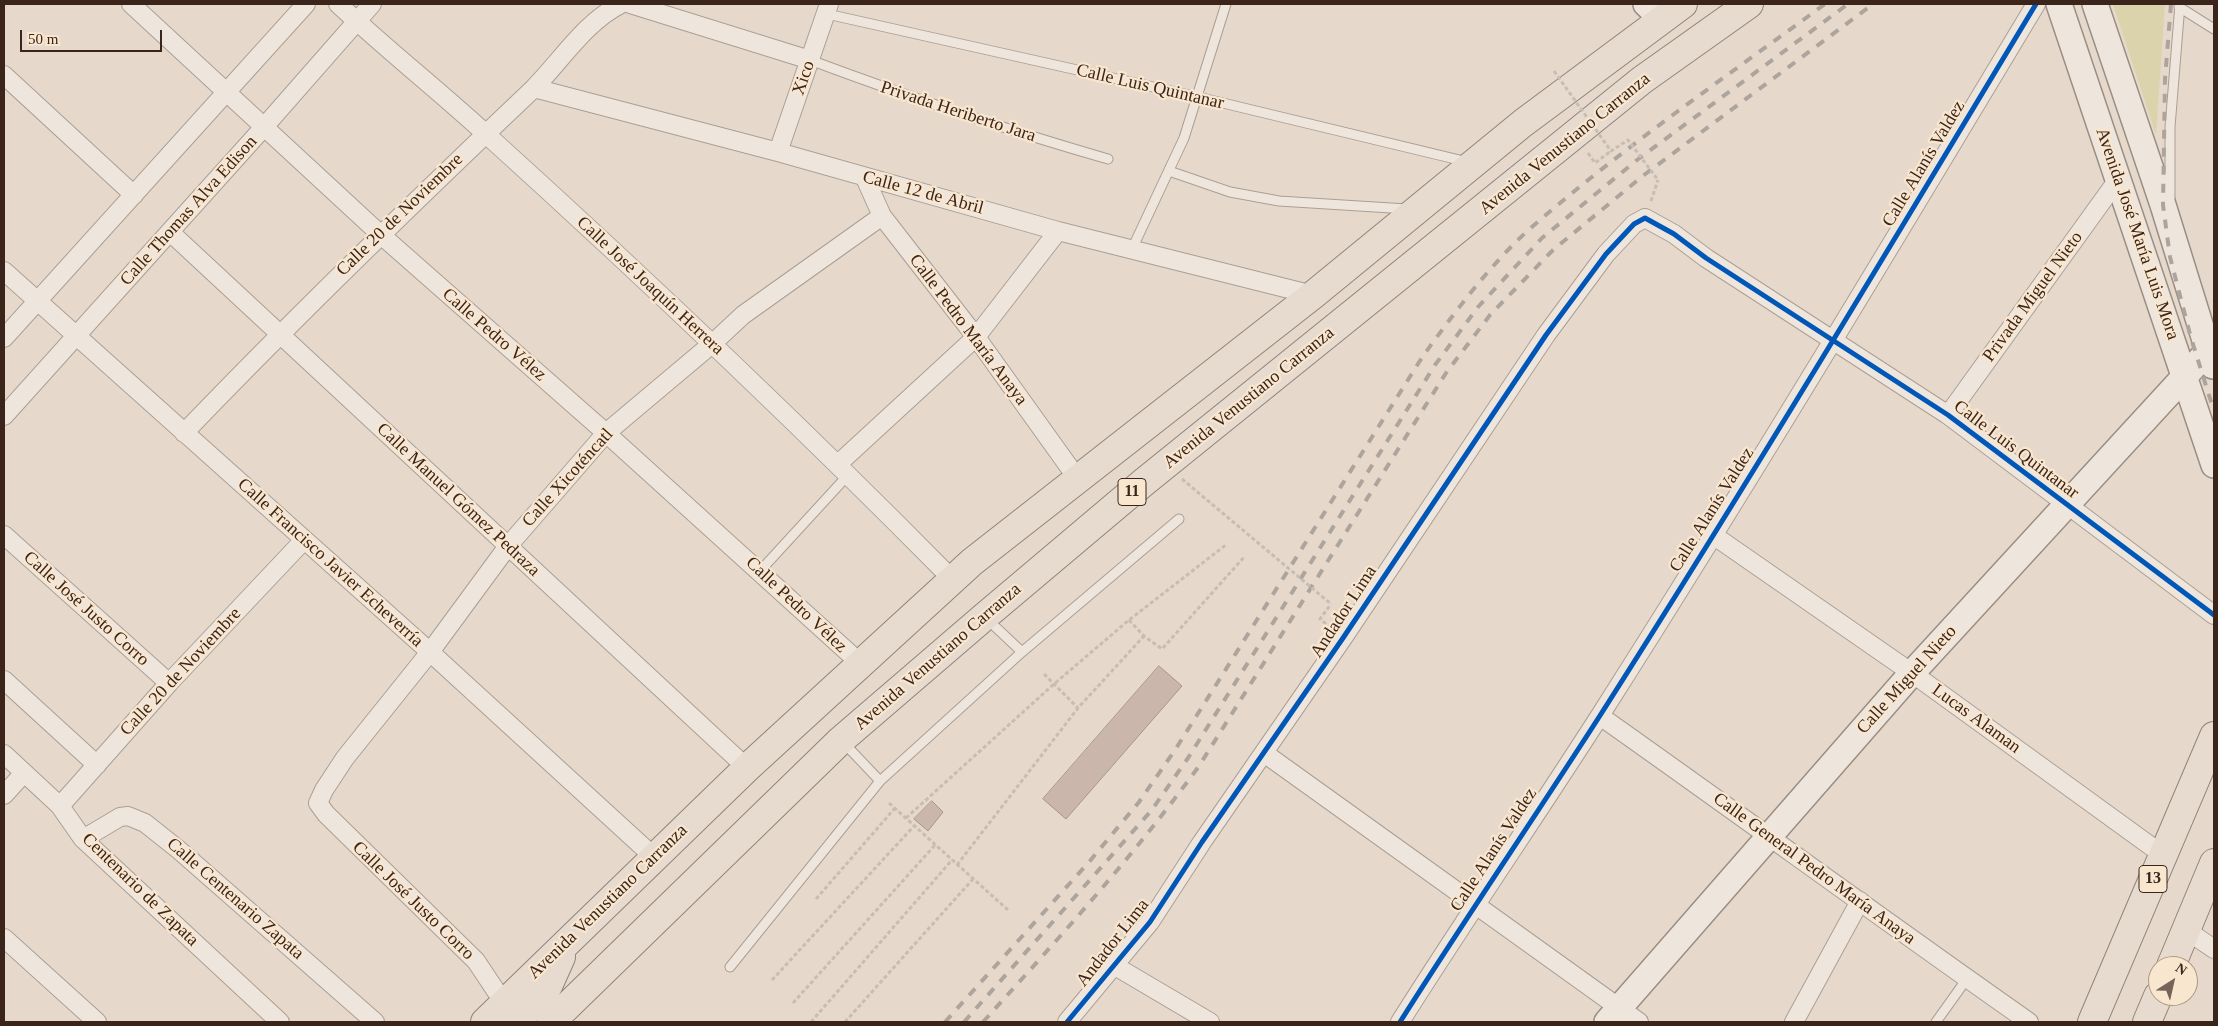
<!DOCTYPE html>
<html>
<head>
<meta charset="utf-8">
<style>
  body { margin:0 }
  #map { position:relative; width:2218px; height:1026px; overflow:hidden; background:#e6d9cb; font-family:Georgia,serif }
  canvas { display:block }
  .frame { position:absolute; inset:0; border:5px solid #3b251b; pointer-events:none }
  .north { position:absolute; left:2148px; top:956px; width:50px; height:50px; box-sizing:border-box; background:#f9e6cf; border:1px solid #ad9987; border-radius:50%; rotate:35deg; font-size:14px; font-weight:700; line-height:20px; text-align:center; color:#3b251b }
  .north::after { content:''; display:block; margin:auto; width:18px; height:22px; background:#776459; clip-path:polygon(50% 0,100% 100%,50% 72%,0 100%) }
  .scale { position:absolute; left:20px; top:30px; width:142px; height:22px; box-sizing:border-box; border:2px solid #3b251b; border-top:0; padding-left:6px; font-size:15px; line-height:18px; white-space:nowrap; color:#3b251b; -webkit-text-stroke:4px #f9e6cf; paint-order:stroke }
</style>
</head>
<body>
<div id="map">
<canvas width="2218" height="1026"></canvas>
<div class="frame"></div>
<div class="north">N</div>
<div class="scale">50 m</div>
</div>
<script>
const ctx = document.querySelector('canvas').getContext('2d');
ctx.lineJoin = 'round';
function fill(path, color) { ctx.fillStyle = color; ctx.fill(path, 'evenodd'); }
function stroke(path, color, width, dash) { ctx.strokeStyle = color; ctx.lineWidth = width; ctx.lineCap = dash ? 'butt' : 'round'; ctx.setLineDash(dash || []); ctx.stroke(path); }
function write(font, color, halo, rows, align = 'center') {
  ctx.font = font + ' Georgia,serif'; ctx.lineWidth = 4.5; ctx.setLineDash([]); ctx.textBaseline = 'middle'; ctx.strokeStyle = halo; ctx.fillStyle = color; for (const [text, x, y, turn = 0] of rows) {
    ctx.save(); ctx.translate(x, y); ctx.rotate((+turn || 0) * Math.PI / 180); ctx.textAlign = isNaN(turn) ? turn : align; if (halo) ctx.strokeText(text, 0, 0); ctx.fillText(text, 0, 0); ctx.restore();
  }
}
fill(new Path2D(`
  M 2113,4 L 2165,4 L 2156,135 Z`), '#dad3ab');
const building = new Path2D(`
  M 1159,666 L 1182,686 L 1066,819 L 1043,799 Z
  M 932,801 L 943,812 L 928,831 L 914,819 Z`);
fill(building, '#cab6ab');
stroke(building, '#a6948a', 1);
const lane = new Path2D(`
  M 2179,7 L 2214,29
  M 827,14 L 1198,97 L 1468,162
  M 810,60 C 909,97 1007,130 1108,159
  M 1169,171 L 1230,192 L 1279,201 L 1407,209
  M 2170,198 L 2170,127 L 2180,4
  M 1132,249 L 1184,138 L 1226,4
  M 760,571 L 849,474
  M 1022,652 L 1179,519
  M 843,742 L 880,781 L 1022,652 L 987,619
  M 730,967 L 880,781
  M 1936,1022 L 1966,980`);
const street = new Path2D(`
  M 131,4 L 380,234 L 606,433 L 860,663
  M 338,4 C 386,49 438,90 487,135 C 646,279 801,426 952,579
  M 630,4 L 810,60
  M 4,75 L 134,195
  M 534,88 L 778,152 L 1058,231 L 1313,295
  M 778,152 L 829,4
  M 865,178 L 882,216 L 976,337 L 1077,478
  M 170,232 L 747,768
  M 4,271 L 430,652 L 654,857
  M 4,338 L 306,4
  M 1948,415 L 2119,178
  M 4,416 L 264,127 L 372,4
  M 184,433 C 297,315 414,202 532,90 C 561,61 585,22 621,4
  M 838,464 L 976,337 L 1058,231
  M 4,535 L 169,683
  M 1713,535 L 1912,673 L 2163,855
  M 4,680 L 97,765
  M 1600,716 C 1743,817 1885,921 2029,1022
  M 1264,753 L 1639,1022
  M 4,754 L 60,806 L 83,839 L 280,1022
  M 4,795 L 24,773
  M 60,806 L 169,683 L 304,540
  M 83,839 L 120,817 L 128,816 L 145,823 L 179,850 L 375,1022
  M 2186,930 L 2214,949
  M 4,938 L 97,1022
  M 1115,966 L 1210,1022
  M 504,1003 L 476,961 L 326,814 L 318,803 L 324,790 L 345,758 L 430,652 L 508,546 L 606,433 L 713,343 L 743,315 L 882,216
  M 1067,1022 L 1150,922 L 1202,842 L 1343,638 L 1546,335 L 1606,254 L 1634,224 L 1645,218 L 1674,234 L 1706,258 L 1948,415 L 2214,615
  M 1400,1022 C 1465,919 1535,817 1601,714 C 1750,480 1893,242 2036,4
  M 1794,1022 L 1860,901`);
const secondary = new Path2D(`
  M 1646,4 L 1662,19
  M 2059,4 L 2214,465
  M 2095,4 L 2163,205 L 2213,366
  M 1607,1022 L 1912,673 L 2208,351`);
const primary = new Path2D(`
  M 2171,966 L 2214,863
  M 485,1022 L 747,768 L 972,562 L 1313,295 L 1523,123 L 1683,4
  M 517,1022 L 548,986 L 561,957
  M 551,1022 L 841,740 L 984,617 L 1144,482 L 1642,80 L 1749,4
  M 2092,1022 L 2214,736
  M 2147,1022 L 2158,996`);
stroke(lane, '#ab9f94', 11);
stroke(street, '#ab9f94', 20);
stroke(secondary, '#9a8e84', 28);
stroke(primary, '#90847b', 30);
stroke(new Path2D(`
  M 1588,153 L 1595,163 L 1611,151
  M 1651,201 L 1658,180
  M 1129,620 L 1144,636 L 1162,649 L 1245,556
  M 1331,628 L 1320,619 L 1331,604
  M 1044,674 L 1078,708
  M 889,803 L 1008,910
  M 906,818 L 1054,684 L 1129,620 L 1227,544
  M 957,865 L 1078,708 L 1144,636
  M 816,899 L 895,808
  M 772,980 L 914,826
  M 793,1003 L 935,845
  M 811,1022 L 952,860
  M 845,1022 L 973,879`), '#c7bdb4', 3, [4, 2.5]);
stroke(lane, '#eee6dd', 9);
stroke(street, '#eee6dd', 18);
stroke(secondary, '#eee6dd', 25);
stroke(primary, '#e6dbce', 28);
stroke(new Path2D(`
  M 2171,4 L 2165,79 L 2163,205 L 2170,257 L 2191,338 L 2214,411
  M 945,1022 L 1089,862 L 1139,802 L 1175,750 L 1423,356 C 1455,312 1491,263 1533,226 C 1625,146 1727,76 1825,4
  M 964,1022 L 1151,811 L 1188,758 L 1435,365 L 1478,307 L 1542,238 L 1637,160 L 1848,4
  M 983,1022 C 1058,939 1133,857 1199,766 L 1446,373 L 1490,315 L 1553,250 L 1644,175 L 1873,4`), '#ada59d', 4, [9, 9]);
stroke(new Path2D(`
  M 1554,71 L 1611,151 L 1628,140 L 1658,180
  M 1182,479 L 1331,604`), '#c7bdb4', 3, [4, 2.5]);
stroke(new Path2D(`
  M 1067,1022 L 1150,922 L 1202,842 L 1343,638 L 1546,335 L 1606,254 L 1634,224 L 1645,218 L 1674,234 L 1706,258 L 1948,415 L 2214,615
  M 1400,1022 C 1465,919 1535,817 1601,714 C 1750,480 1893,242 2036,4`), '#0057b8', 5);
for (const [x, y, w] of [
  [1132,492,28],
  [2153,879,28]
]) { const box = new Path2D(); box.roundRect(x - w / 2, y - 13.5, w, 27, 4); ctx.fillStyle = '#f9e6cf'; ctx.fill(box); stroke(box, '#3b251b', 1); }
write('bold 16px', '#3b251b', null, [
  ["11",1132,492],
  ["13",2153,879]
]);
write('18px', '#3b251b', '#f9e6cf', [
  ["Xico",804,78,-71],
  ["Calle Luis Quintanar",1150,87,13],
  ["Privada Heriberto Jara",958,112,18],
  ["Avenida Venustiano Carranza",1565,144,-39],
  ["Calle Alanís Valdez",1924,164,-59],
  ["Calle 12 de Abril",923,193,15],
  ["Calle Thomas Alva Edison",189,211,-48],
  ["Calle 20 de Noviembre",400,215,-44],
  ["Avenida José María Luis Mora",2137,234,71],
  ["Calle José Joaquín Herrera",650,286,43],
  ["Privada Miguel Nieto",2033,297,-54],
  ["Calle Pedro María Anaya",968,330,53],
  ["Calle Pedro Vélez",494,335,41],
  ["Avenida Venustiano Carranza",1249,398,-39],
  ["Calle Luis Quintanar",2016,450,37],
  ["Calle Xicoténcatl",568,478,-48],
  ["Calle Manuel Gómez Pedraza",458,500,43],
  ["Calle Alanís Valdez",1712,510,-58],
  ["Calle Francisco Javier Echeverría",330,563,42],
  ["Calle Pedro Vélez",796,605,43],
  ["Calle José Justo Corro",86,609,42],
  ["Andador Lima",1344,612,-57],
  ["Avenida Venustiano Carranza",938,657,-41],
  ["Calle 20 de Noviembre",181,672,-47],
  ["Calle Miguel Nieto",1907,680,-48],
  ["Lucas Alaman",1976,719,36],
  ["Calle Alanís Valdez",1494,850,-57],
  ["Calle General Pedro María Anaya",1814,869,36],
  ["Centenario de Zapata",140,890,44],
  ["Calle Centenario Zapata",235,899,41],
  ["Calle José Justo Corro",413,901,44],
  ["Avenida Venustiano Carranza",608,902,-44],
  ["Andador Lima",1113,943,-52]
]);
</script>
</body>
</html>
